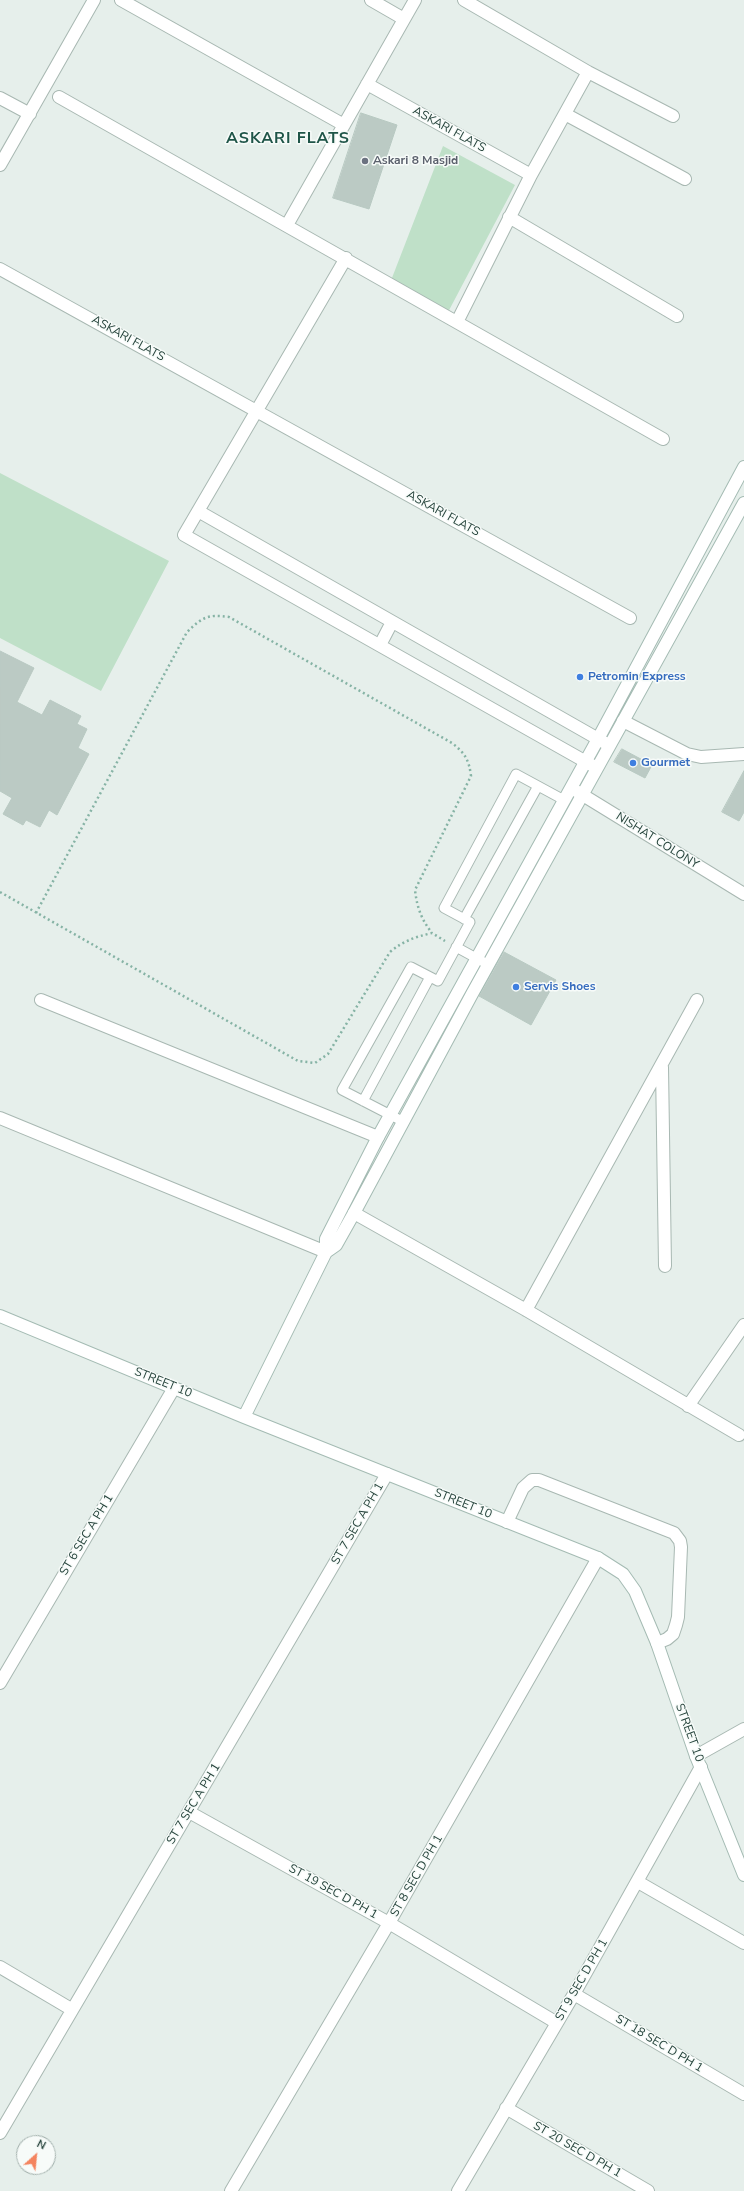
<!DOCTYPE html>
<html>
<head>
<meta charset="utf-8">
<style>
  body { margin:0 }
  #map { position:relative; width:744px; height:2191px; overflow:hidden; background:#e6efeb; font-family:"Nunito Sans",sans-serif }
  canvas { display:block }
  .north { position:absolute; left:16px; top:2135px; width:40px; height:40px; box-sizing:border-box; background:#f7fbf9; border:1px solid #a3b1ad; border-radius:50%; rotate:27deg; font-size:11px; font-weight:700; line-height:16px; text-align:center; color:#24423a }
  .north::after { content:''; display:block; margin:auto; width:14px; height:18px; background:#f4845f; clip-path:polygon(50% 0,100% 100%,50% 72%,0 100%) }
</style>
</head>
<body>
<div id="map">
<canvas width="744" height="2191"></canvas>
<div class="north">N</div>
</div>
<script>
const ctx = document.querySelector('canvas').getContext('2d');
ctx.lineJoin = 'round';
function fill(path, color) { ctx.fillStyle = color; ctx.fill(path, 'evenodd'); }
function stroke(path, color, width, dash) { ctx.strokeStyle = color; ctx.lineWidth = width; ctx.lineCap = dash ? 'butt' : 'round'; ctx.setLineDash(dash || []); ctx.stroke(path); }
function write(font, color, halo, rows, align = 'center') {
  ctx.font = font + ' "Nunito Sans",sans-serif'; ctx.lineWidth = 3; ctx.setLineDash([]); ctx.textBaseline = 'middle'; ctx.strokeStyle = halo; ctx.fillStyle = color; for (const [text, x, y, turn = 0] of rows) {
    ctx.save(); ctx.translate(x, y); ctx.rotate((+turn || 0) * Math.PI / 180); ctx.textAlign = isNaN(turn) ? turn : align; if (halo) ctx.strokeText(text, 0, 0); ctx.fillText(text, 0, 0); ctx.restore();
  }
}
fill(new Path2D(`
  M 443,146 L 515,185 L 446,316 L 390,283 Z
  M 0,473 L 169,561 L 101,691 L 0,638 Z`), '#bfe0c8');
const building = new Path2D(`
  M 361,113 L 397,125 L 369,209 L 333,198 Z
  M 0,651 L 34,668 L 17,702 L 42,715 L 50,700 L 81,716 L 77,724 L 87,729 L 78,748 L 89,754 L 57,815 L 49,810 L 40,827 L 26,820 L 23,825 L 3,814 L 12,798 L 0,791 Z
  M 622,749 L 652,765 L 645,778 L 614,762 Z
  M 744,771 L 744,812 L 739,821 L 722,812 Z
  M 504,952 L 556,980 L 531,1025 L 479,996 Z`);
fill(building, '#bbcac4');
stroke(building, '#b8c9c2', 1);
const lane = new Path2D(`
  M 464,919 L 538,786
  M 456,947 L 489,965
  M 363,1101 L 430,977
  M 404,1122 L 342,1090 L 411,967 L 438,981 L 470,922 L 444,908 L 516,774 L 564,800`);
const street = new Path2D(`
  M 121,0 L 344,125
  M 371,0 L 404,19
  M 588,72 L 673,116
  M 367,84 L 531,175
  M 59,97 L 663,439
  M 0,98 L 30,114
  M 565,114 L 685,179
  M 0,165 L 94,0
  M 509,217 L 677,316
  M 287,225 L 415,0
  M 346,258 L 184,535 L 595,767
  M 0,269 L 630,618
  M 457,322 L 531,175 L 588,72 L 464,0
  M 198,511 L 607,744
  M 380,645 L 392,622
  M 623,721 L 687,754 L 701,757 L 744,754
  M 573,789 L 744,894
  M 41,1000 L 378,1137
  M 662,1067 L 665,1266
  M 0,1118 L 326,1252
  M 354,1213 L 526,1310 L 739,1435
  M 526,1310 L 697,1000
  M 688,1406 L 744,1325
  M 507,1522 L 523,1488 L 532,1480 L 539,1480 L 674,1533 L 680,1541 L 681,1547 L 678,1617 L 676,1625 L 673,1634 L 667,1639 L 657,1643
  M 0,1683 L 174,1388
  M 696,1756 L 744,1729
  M 189,1812 L 389,1923 L 557,2023
  M 638,1882 L 744,1943
  M 0,1967 L 71,2009
  M 574,1994 L 744,2094
  M 506,2108 L 648,2191
  M 0,2133 L 387,1474
  M 231,2191 L 389,1923 L 598,1558
  M 458,2191 L 574,1994 L 701,1767`);
const secondary = new Path2D(`
  M 326,1252 L 336,1245 L 354,1213 L 472,994 L 744,503
  M 0,1316 L 244,1417 L 598,1558 L 623,1574 L 635,1591 L 657,1643 L 696,1756 L 744,1875
  M 244,1417 L 326,1252 L 326,1239 L 378,1137 L 598,739 L 744,467`);
stroke(lane, '#a8b8b2', 11);
stroke(street, '#a8b8b2', 14);
stroke(secondary, '#a4bbb3', 14);
stroke(new Path2D(`
  M 0,892 L 298,1061 L 315,1063 L 328,1054 L 390,952 C 403,941 415,937 432,933 L 445,941
  M 36,913 L 187,632 C 203,617 207,614 229,617 L 452,743 C 465,753 469,760 471,776 L 415,890 C 417,907 421,919 432,933`), '#86b3a5', 2.5, [2, 3]);
stroke(lane, '#fff', 9);
stroke(street, '#fff', 12);
stroke(secondary, '#fff', 12);
for (const [x, y, r, color] of [
  [365,161,4,"#6b7280"],
  [580,677,4,"#3f7fe0"],
  [633,763,4,"#3f7fe0"],
  [516,987,4,"#3f7fe0"]
]) { const dot = new Path2D(); dot.arc(x, y, r, 0, 2 * Math.PI); ctx.fillStyle = color; ctx.fill(dot); stroke(dot, '#f7fbf9', 1.5); }
write('12px', '#24423a', '#f7fbf9', [
  ["ASKARI FLATS",449,130,29],
  ["ASKARI FLATS",128,339,29],
  ["ASKARI FLATS",443,514,29],
  ["NISHAT COLONY",657,841,32],
  ["STREET 10",163,1383,22],
  ["STREET 10",463,1504,22],
  ["ST 7 SEC A PH 1",358,1524,-60],
  ["ST 6 SEC A PH 1",87,1535,-59],
  ["STREET 10",689,1733,70],
  ["ST 7 SEC A PH 1",194,1804,-59],
  ["ST 8 SEC D PH 1",417,1876,-60],
  ["ST 19 SEC D PH 1",333,1892,29],
  ["ST 9 SEC D PH 1",582,1980,-60],
  ["ST 18 SEC D PH 1",659,2044,31],
  ["ST 20 SEC D PH 1",577,2150,30]
]);
write('bold 12px', '#5b616d', '#f7fbf9', [
  ["Askari 8 Masjid",373,161]
], 'left');
write('bold 12px', '#366cbe', '#f7fbf9', [
  ["Petromin Express",588,677],
  ["Gourmet",641,763],
  ["Servis Shoes",524,987]
], 'left');
ctx.letterSpacing = '1px';
write('bold 16px', '#1f5548', '#f7fbf9', [
  ["ASKARI FLATS",288,139]
]);
ctx.letterSpacing = '0px';
</script>
</body>
</html>
